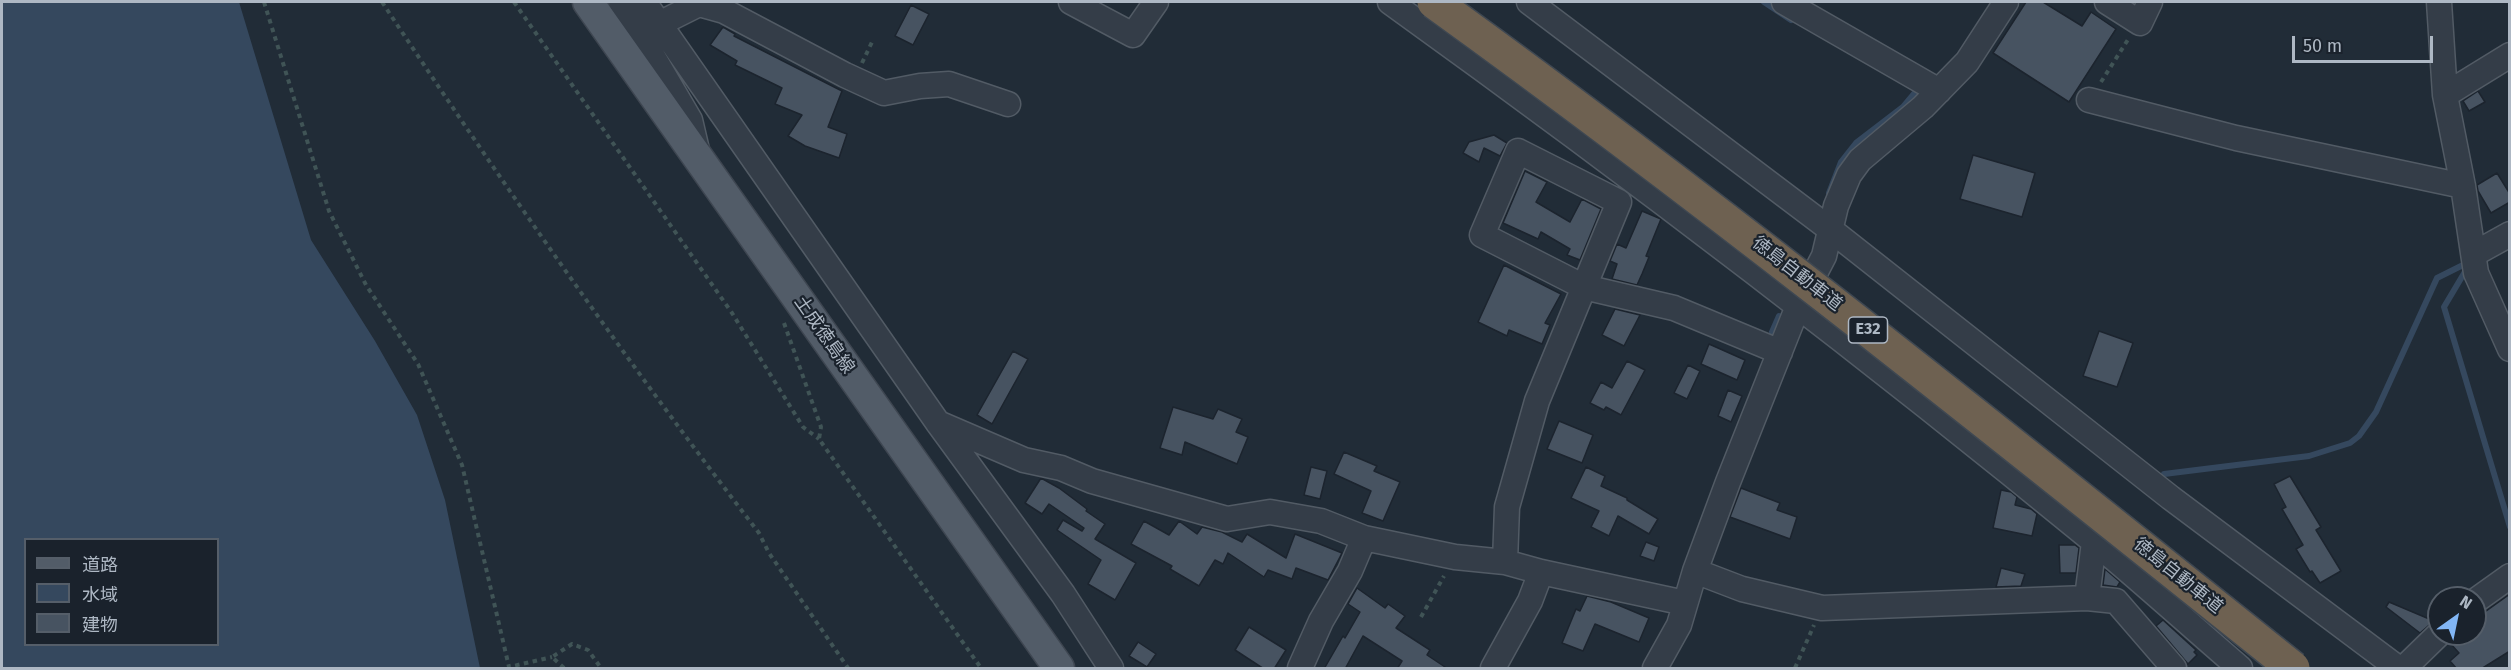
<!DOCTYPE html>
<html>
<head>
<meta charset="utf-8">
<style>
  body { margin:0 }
  #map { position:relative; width:2511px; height:670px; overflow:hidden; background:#212c37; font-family:"Fira Sans","Noto Sans JP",sans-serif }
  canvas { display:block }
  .frame { position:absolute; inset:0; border:3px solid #aeb8c4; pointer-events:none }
  .legend { position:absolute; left:24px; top:538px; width:195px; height:108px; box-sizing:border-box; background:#1a222c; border:2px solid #555e69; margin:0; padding:8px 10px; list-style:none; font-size:18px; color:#aeb8c4 }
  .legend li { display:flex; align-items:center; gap:12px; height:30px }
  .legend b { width:30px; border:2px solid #555e69 }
  .north { position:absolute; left:2427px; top:586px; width:60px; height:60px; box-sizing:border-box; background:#1a222c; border:2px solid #555e69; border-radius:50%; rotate:33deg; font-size:16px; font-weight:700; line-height:24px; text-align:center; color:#aeb8c4 }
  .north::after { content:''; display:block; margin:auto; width:21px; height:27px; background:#82b6f5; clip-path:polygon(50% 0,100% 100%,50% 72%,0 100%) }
  .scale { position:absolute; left:2292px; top:36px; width:141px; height:27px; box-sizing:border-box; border:3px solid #aeb8c4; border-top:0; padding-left:8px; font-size:18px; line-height:21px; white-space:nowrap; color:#aeb8c4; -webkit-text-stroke:4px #1a222c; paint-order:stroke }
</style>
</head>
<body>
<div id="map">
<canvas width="2511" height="670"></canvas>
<div class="frame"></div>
<ul class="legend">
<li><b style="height:8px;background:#525c68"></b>道路</li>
<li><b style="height:16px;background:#35485e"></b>水域</li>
<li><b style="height:16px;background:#475361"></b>建物</li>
</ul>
<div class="north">N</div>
<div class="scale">50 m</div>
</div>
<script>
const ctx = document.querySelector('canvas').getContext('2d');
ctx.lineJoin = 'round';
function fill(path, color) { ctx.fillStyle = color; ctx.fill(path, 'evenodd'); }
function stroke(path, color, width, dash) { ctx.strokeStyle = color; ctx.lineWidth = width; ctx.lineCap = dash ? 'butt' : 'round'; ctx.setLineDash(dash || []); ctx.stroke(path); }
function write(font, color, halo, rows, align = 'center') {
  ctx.font = font + ' "Fira Sans","Noto Sans JP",sans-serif'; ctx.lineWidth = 4.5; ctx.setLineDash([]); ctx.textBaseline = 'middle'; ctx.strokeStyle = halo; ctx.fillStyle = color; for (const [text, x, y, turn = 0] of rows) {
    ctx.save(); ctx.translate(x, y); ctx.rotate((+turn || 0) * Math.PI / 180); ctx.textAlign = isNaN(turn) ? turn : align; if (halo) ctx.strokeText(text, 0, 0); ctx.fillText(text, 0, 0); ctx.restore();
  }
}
fill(new Path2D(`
  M 2,2 L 239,2 L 311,240 L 375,341 L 417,415 L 445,500 L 480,668 L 2,668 ZM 26,540 L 218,540 L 218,644 L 26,644 Z`), '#35485e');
stroke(new Path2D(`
  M 1764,2 L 1791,20
  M 1829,193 L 1841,162 L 1856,143 L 1903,107 L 1918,89 L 1916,87
  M 2466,270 L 2444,307 L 2510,527
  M 1772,332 L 1779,316
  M 2164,474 L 2309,456 L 2350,443 L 2359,436 L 2376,412 L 2437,278 L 2465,264`), '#35485e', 6);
const building = new Path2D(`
  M 2026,2 L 2043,2 L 2082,26 L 2091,12 L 2116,29 L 2069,102 L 1993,53 Z
  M 911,5 L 929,14 L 913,45 L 895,36 Z
  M 723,27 L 735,34 L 734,36 L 842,91 L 828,127 L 847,134 L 839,158 L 805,146 L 788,136 L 802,115 L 775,104 L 782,88 L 735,65 L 737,61 L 710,45 Z
  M 2478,91 L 2485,102 L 2469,111 L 2463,101 Z
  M 1494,135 L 1507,143 L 1500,156 L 1484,148 L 1479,162 L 1463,153 L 1469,142 Z
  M 1973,155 L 2035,173 L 2022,217 L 1960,199 Z
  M 1525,171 L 1547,182 L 1536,202 L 1570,222 L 1582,199 L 1601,209 L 1580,260 L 1567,255 L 1570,249 L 1541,232 L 1538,239 L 1503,223 Z
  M 2497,173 L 2510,194 L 2510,202 L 2491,213 L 2478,191 L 2477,185 Z
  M 1642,211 L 1661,219 L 1646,256 L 1649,257 L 1642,274 L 1637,285 L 1612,279 L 1617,264 L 1610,261 L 1617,244 L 1626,248 Z
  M 1504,265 L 1561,294 L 1545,323 L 1550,325 L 1542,344 L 1509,330 L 1507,336 L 1478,322 Z
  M 1615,309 L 1640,315 L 1624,346 L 1602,335 Z
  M 2099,331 L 2133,343 L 2117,387 L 2083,376 Z
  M 1709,344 L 1745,360 L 1737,380 L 1701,364 Z
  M 1013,351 L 1028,359 L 992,424 L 977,415 Z
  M 1627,361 L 1645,370 L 1621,415 L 1606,407 L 1604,410 L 1590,403 L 1601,382 L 1612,388 Z
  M 1688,365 L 1700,371 L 1687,399 L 1674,393 Z
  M 1728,390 L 1742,396 L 1731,422 L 1718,416 Z
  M 1173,407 L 1213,419 L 1218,409 L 1242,419 L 1236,432 L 1248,437 L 1237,464 L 1185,442 L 1182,455 L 1160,448 Z
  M 1559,421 L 1593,435 L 1582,463 L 1547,449 Z
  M 1344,452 L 1377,466 L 1374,471 L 1400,482 L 1383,521 L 1362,513 L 1371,491 L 1334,474 Z
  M 1311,467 L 1327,471 L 1320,499 L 1304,495 Z
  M 1586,467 L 1605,476 L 1601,486 L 1627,498 L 1627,500 L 1658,519 L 1649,534 L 1618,516 L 1609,536 L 1591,527 L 1599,511 L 1571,498 Z
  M 2290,476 L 2321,527 L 2316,530 L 2341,571 L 2320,583 L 2312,571 L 2310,572 L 2296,549 L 2303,545 L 2282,509 L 2286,507 L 2274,484 Z
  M 1041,478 L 1059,488 L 1087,509 L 1086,511 L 1105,524 L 1095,539 L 1136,563 L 1115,600 L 1088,584 L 1101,560 L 1057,530 L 1063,520 L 1082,531 L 1084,528 L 1049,504 L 1042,514 L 1025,503 Z
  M 1741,488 L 1780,503 L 1777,510 L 1797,517 L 1790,539 L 1730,517 Z
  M 2001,490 L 2011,492 L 2017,497 L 2015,505 L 2031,509 L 2037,514 L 2032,536 L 1993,528 Z
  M 1144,521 L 1169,535 L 1179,521 L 1197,534 L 1202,527 L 1222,532 L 1242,542 L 1247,534 L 1286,558 L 1295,534 L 1342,553 L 1328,580 L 1296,568 L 1292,579 L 1268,570 L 1264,577 L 1228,553 L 1223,564 L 1215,560 L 1199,586 L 1170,569 L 1172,566 L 1131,544 Z
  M 1646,542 L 1659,547 L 1654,561 L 1640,556 Z
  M 2059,545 L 2075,545 L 2079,548 L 2076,573 L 2060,573 Z
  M 2001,568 L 2025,574 L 2021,586 L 1996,587 Z
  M 2105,569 L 2120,582 L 2117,587 L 2103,585 Z
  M 1357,588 L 1385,608 L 1388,604 L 1405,616 L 1396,628 L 1430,650 L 1427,655 L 1448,669 L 1397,669 L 1402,661 L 1363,636 L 1345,669 L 1324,669 L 1343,636 L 1345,638 L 1360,612 L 1348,604 Z
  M 2510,594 L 2510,651 L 2481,669 L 2457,669 L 2450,661 L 2459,653 L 2450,643 L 2453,634 L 2475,634 L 2475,619 Z
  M 1587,596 L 1611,602 L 1649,618 L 1639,642 L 1595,624 L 1583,651 L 1562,643 L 1576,609 L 1580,611 Z
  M 2389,602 L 2434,621 L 2420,633 L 2386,607 Z
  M 2163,620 L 2196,650 L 2194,652 L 2197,655 L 2188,664 L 2156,626 Z
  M 1249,627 L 1286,650 L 1274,669 L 1264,669 L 1235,650 Z
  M 1138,642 L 1156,654 L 1147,667 L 1129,656 Z`);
fill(building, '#475361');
stroke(building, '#1c242e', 1.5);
const minor = new Path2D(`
  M 621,2 L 690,120 L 697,150
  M 644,2 L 938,423 L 1063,594 L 1111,668
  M 1071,2 L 1133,35 L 1156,2
  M 1390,2 C 1629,174 1864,353 2092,540 C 2143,582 2191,626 2240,668
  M 1529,2 L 1831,230 L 2171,498 L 2398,668
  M 1784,2 L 1939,91
  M 2107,2 L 2140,23 L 2150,2
  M 2439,2 L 2445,95 L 2463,186 L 2476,273 L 2510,349
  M 659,24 L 699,4 L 724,11 L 845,75 L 884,93 L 920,86 L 949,84 L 1008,104
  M 2445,95 L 2510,55
  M 2089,100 L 2236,138 L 2463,186
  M 2474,254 L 2510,234
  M 938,423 L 1024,460 L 1061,468 L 1092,481 L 1227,519 L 1270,512 L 1321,521 L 1364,538 L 1455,557 L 1505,562 L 1541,572 L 1685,603
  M 1505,562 L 1507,507 L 1537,401 L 1584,287 L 1482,235 L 1518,151 L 1619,202 L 1584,287 L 1674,308 L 1780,352
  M 1695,571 L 1742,589 L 1822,608 L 2087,598 L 2116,601 L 2174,668
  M 2087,598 L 2094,542
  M 2475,601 L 2510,576
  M 1300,668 L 1321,621 L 1350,571 L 1364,538
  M 1493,668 L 1530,601 L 1541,572
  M 1655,668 L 1679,625 L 1695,571 L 1728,482 L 1798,306 L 1824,256 L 1836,206 L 1849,175 L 1860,160 L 1923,107 L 1967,62 L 2006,2
  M 2404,668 L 2439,634`);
const major = new Path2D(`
  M 588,2 L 1059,668`);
stroke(minor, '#525b65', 27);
stroke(major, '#3e4651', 33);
stroke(new Path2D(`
  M 264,2 L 329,211 L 366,285 L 418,364 L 462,465 L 509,667 L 552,657
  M 382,2 C 502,183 626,361 759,533 L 769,553 L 848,668
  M 514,2 L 732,313 L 803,427 L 819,439
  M 862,63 L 873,40
  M 2101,82 L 2129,38
  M 784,323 L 821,427 L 819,439 L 981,668
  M 1421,617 L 1444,576
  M 564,668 L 552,657 L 572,644 L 588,650 L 601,668
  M 1795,668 L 1814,625`), '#405456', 4, [4.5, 4.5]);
stroke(minor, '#343d48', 24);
stroke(major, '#525c68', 30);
const highwayBridge = new Path2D(`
  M 1434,2 C 1728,214 2010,442 2293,668`);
stroke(highwayBridge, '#3f4852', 36, []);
stroke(highwayBridge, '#6e6151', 33);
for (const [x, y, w] of [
  [1868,330,39]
]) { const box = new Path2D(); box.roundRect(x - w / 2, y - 13, w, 26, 4.5); ctx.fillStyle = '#1a222c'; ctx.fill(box); stroke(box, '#aeb8c4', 1.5); }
write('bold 16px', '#aeb8c4', null, [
  ["E32",1868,330]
]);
write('18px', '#aeb8c4', '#1a222c', [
  ["徳島自動車道",1797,274,38],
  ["土成徳島線",824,335,55],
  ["徳島自動車道",2178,576,39]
]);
</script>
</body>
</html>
